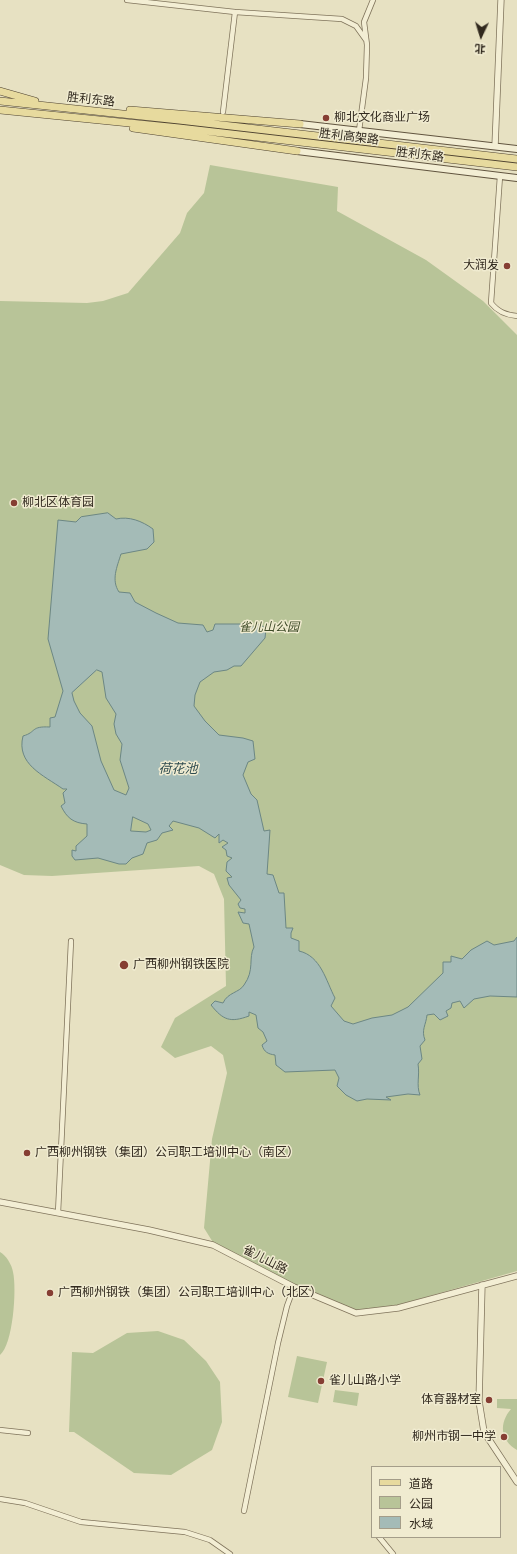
<!DOCTYPE html>
<html>
<head>
<meta charset="utf-8">
<style>
  body { margin:0 }
  #map { position:relative; width:517px; height:1554px; overflow:hidden; background:#e7e1c2; font-family:Bitter,"Noto Sans SC",serif }
  canvas { display:block }
  .legend { position:absolute; left:371px; top:1466px; width:130px; height:72px; box-sizing:border-box; background:#f0ebd0; border:1px solid #a49d89; margin:0; padding:5px 7px; list-style:none; font-size:12px; color:#31291e }
  .legend li { display:flex; align-items:center; gap:8px; height:20px }
  .legend b { width:20px; border:1px solid #a49d89 }
  .north { position:absolute; left:461px; top:16px; width:40px; height:40px; -webkit-text-stroke:3px #f0ebd0; paint-order:stroke; rotate:184deg; font-size:11px; font-weight:700; line-height:16px; text-align:center; color:#31291e }
  .north::after { content:''; display:block; margin:auto; width:14px; height:18px; background:#31291e; clip-path:polygon(50% 0,100% 100%,50% 72%,0 100%) }
</style>
</head>
<body>
<div id="map">
<canvas width="517" height="1554"></canvas>
<ul class="legend">
<li><b style="height:5px;background:#e7da9e"></b>道路</li>
<li><b style="height:11px;background:#b8c498"></b>公园</li>
<li><b style="height:11px;background:#a4bbb7"></b>水域</li>
</ul>
<div class="north">北</div>
</div>
<script>
const ctx = document.querySelector('canvas').getContext('2d');
ctx.lineJoin = 'round';
function fill(path, color) { ctx.fillStyle = color; ctx.fill(path, 'evenodd'); }
function stroke(path, color, width, dash) { ctx.strokeStyle = color; ctx.lineWidth = width; ctx.lineCap = dash ? 'butt' : 'round'; ctx.setLineDash(dash || []); ctx.stroke(path); }
function write(font, color, halo, rows, align = 'center') {
  ctx.font = font + ' Bitter,"Noto Sans SC",serif'; ctx.lineWidth = 3; ctx.setLineDash([]); ctx.textBaseline = 'middle'; ctx.strokeStyle = halo; ctx.fillStyle = color; for (const [text, x, y, turn = 0] of rows) {
    ctx.save(); ctx.translate(x, y); ctx.rotate((+turn || 0) * Math.PI / 180); ctx.textAlign = isNaN(turn) ? turn : align; if (halo) ctx.strokeText(text, 0, 0); ctx.fillText(text, 0, 0); ctx.restore();
  }
}
fill(new Path2D(`
  M 210,165 L 338,187 L 337,211 L 426,260 L 483,301 L 517,335 L 517,1271 L 398,1305 L 355,1311 L 295,1285 L 214,1244 L 204,1228 L 212,1139 L 227,1073 L 223,1055 L 211,1046 L 175,1058 L 161,1047 L 175,1018 L 226,986 L 224,899 L 214,874 L 199,866 L 52,876 L 24,875 L 0,865 L 0,301 L 87,303 L 103,301 L 128,293 L 180,233 L 187,213 L 204,193 Z
  M 0,1252 C 6,1255 12,1265 13,1272 C 17,1289 13,1345 0,1355 Z
  M 158,1331 L 184,1340 L 206,1361 L 220,1382 L 222,1422 L 212,1450 L 171,1475 L 134,1473 L 74,1432 L 69,1432 L 72,1352 L 93,1353 L 127,1333 Z
  M 297,1356 L 327,1362 L 318,1403 L 288,1397 Z
  M 335,1390 L 359,1393 L 357,1406 L 333,1402 Z
  M 497,1399 L 517,1399 L 517,1450 C 500,1440 499,1423 511,1409 L 497,1408 Z`), '#b8c498');
const water = new Path2D(`
  M 108,513 L 116,519 C 129,516 142,521 153,529 L 154,542 L 147,549 L 121,554 C 117,567 111,580 119,592 L 130,593 L 135,602 L 156,613 L 178,623 L 203,625 L 207,632 L 213,630 L 215,624 L 244,624 L 254,627 L 260,624 L 266,629 L 265,638 L 241,666 L 234,666 L 227,670 L 214,672 L 200,682 L 195,695 L 194,706 L 205,721 L 219,735 L 243,738 L 253,741 L 255,759 L 248,762 L 243,775 L 251,794 L 257,800 L 264,831 L 270,830 L 267,874 L 273,875 L 279,893 L 284,893 L 286,928 L 293,928 L 291,933 L 291,938 L 299,941 L 299,951 C 321,956 326,981 335,998 L 331,1006 L 344,1021 L 353,1024 L 372,1018 L 392,1015 L 408,1007 L 443,973 L 443,962 L 451,962 L 451,956 L 462,959 L 471,950 L 487,941 L 494,945 L 514,941 L 517,937 L 517,997 L 490,996 L 474,999 L 464,1008 L 460,1001 L 452,1003 L 451,1008 L 446,1011 L 448,1016 L 440,1020 L 434,1014 L 427,1015 C 426,1025 421,1030 425,1040 L 420,1046 L 422,1059 L 418,1064 C 420,1075 416,1085 420,1095 L 408,1094 L 386,1097 L 391,1100 L 367,1099 L 357,1101 L 346,1095 L 337,1086 L 339,1078 L 335,1070 L 285,1072 L 276,1065 L 275,1055 C 268,1054 264,1052 262,1045 L 267,1041 L 263,1032 L 258,1028 L 256,1015 L 249,1012 L 249,1016 C 230,1023 223,1020 211,1005 L 215,1001 L 223,1003 C 228,992 239,993 244,985 C 255,970 248,958 254,947 L 249,924 L 243,923 L 238,912 L 245,913 L 245,909 L 240,908 L 238,904 L 241,900 L 229,885 L 227,878 L 232,877 L 226,871 L 227,862 L 232,858 L 227,856 L 226,850 L 222,847 L 228,843 L 223,840 L 219,843 L 219,834 L 215,838 L 199,828 L 173,821 L 169,826 L 173,830 L 162,833 L 157,840 L 147,843 L 143,854 L 132,858 L 126,864 L 119,864 L 98,858 L 75,860 L 72,856 L 72,850 L 76,851 L 76,846 L 87,836 L 87,824 C 73,823 67,818 61,806 L 65,803 L 63,793 L 67,789 L 63,789 C 43,775 16,764 23,736 C 37,732 30,726 50,727 L 50,718 L 55,717 L 63,691 L 48,639 L 58,520 L 76,522 L 81,517 ZM 97,670 L 102,672 L 106,698 L 116,714 L 114,724 L 116,734 L 122,744 L 120,760 L 129,788 L 126,795 L 114,790 L 101,761 L 92,726 L 80,713 L 74,701 L 72,693 ZM 133,817 L 148,824 L 151,830 L 146,832 L 131,831 Z`);
fill(water, '#a4bbb7');
stroke(water, '#6c8784', 1);
const minor = new Path2D(`
  M 127,0 L 235,12 L 342,19 L 356,26 L 366,40
  M 223,112 L 235,12
  M 359,131 L 366,78 L 367,45 L 364,22 L 373,0
  M 500,176 L 491,303 C 498,312 506,315 517,316
  M 58,1213 L 71,941
  M 0,1430 L 28,1433
  M 0,1499 L 25,1503 L 81,1522 L 185,1532 L 210,1540 L 230,1554
  M 244,1511 L 278,1343 L 287,1306 L 294,1287
  M 379,1537 L 393,1554`);
const tertiary = new Path2D(`
  M 495,146 L 501,0
  M 0,1202 L 149,1230 L 213,1245 L 294,1287 L 356,1313 L 398,1308 L 517,1276
  M 482,1285 L 479,1401 L 484,1432 L 517,1482`);
const secondary = new Path2D(`
  M 300,124 L 517,149
  M 297,151 L 517,178`);
const primary = new Path2D(`
  M 0,91 L 35,101
  M 0,101 L 179,120 L 517,159
  M 0,110 L 179,128 L 517,167
  M 130,110 L 300,124
  M 133,128 L 297,151`);
stroke(minor, '#7f735b', 6);
stroke(tertiary, '#7f735b', 7);
stroke(secondary, '#61543f', 8);
stroke(primary, '#4d412f', 8);
stroke(minor, '#f3eed4', 4.5);
stroke(tertiary, '#f3eed4', 5.5);
stroke(secondary, '#f3eed4', 6);
stroke(primary, '#e7da9e', 7);
for (const [x, y, r, color] of [
  [326,118,4,"#863e33"],
  [507,266,4,"#863e33"],
  [14,503,4,"#863e33"],
  [124,965,5,"#863e33"],
  [27,1153,4,"#863e33"],
  [50,1293,4,"#863e33"],
  [321,1381,4,"#863e33"],
  [489,1400,4,"#863e33"],
  [504,1437,4,"#863e33"]
]) { const dot = new Path2D(); dot.arc(x, y, r, 0, 2 * Math.PI); ctx.fillStyle = color; ctx.fill(dot); stroke(dot, '#f0ebd0', 1.5); }
write('12px', '#31291e', '#f0ebd0', [
  ["胜利东路",91,100,6],
  ["胜利高架路",349,137,7],
  ["胜利东路",420,155,7],
  ["雀儿山路",265,1260,27]
]);
write('12px', '#31291e', '#f0ebd0', [
  ["柳北文化商业广场",334,118],
  ["大润发",499,266,"right"],
  ["柳北区体育园",22,503],
  ["广西柳州钢铁医院",133,965],
  ["广西柳州钢铁（集团）公司职工培训中心（南区）",35,1153],
  ["广西柳州钢铁（集团）公司职工培训中心（北区）",58,1293],
  ["雀儿山路小学",329,1381],
  ["体育器材室",481,1400,"right"],
  ["柳州市钢一中学",496,1437,"right"]
], 'left');
write('italic 12px', '#3d4a27', '#f0ebd0', [
  ["雀儿山公园",269,628]
]);
write('italic 13px', '#2f4c4f', '#f0ebd0', [
  ["荷花池",178,769]
]);
</script>
</body>
</html>
